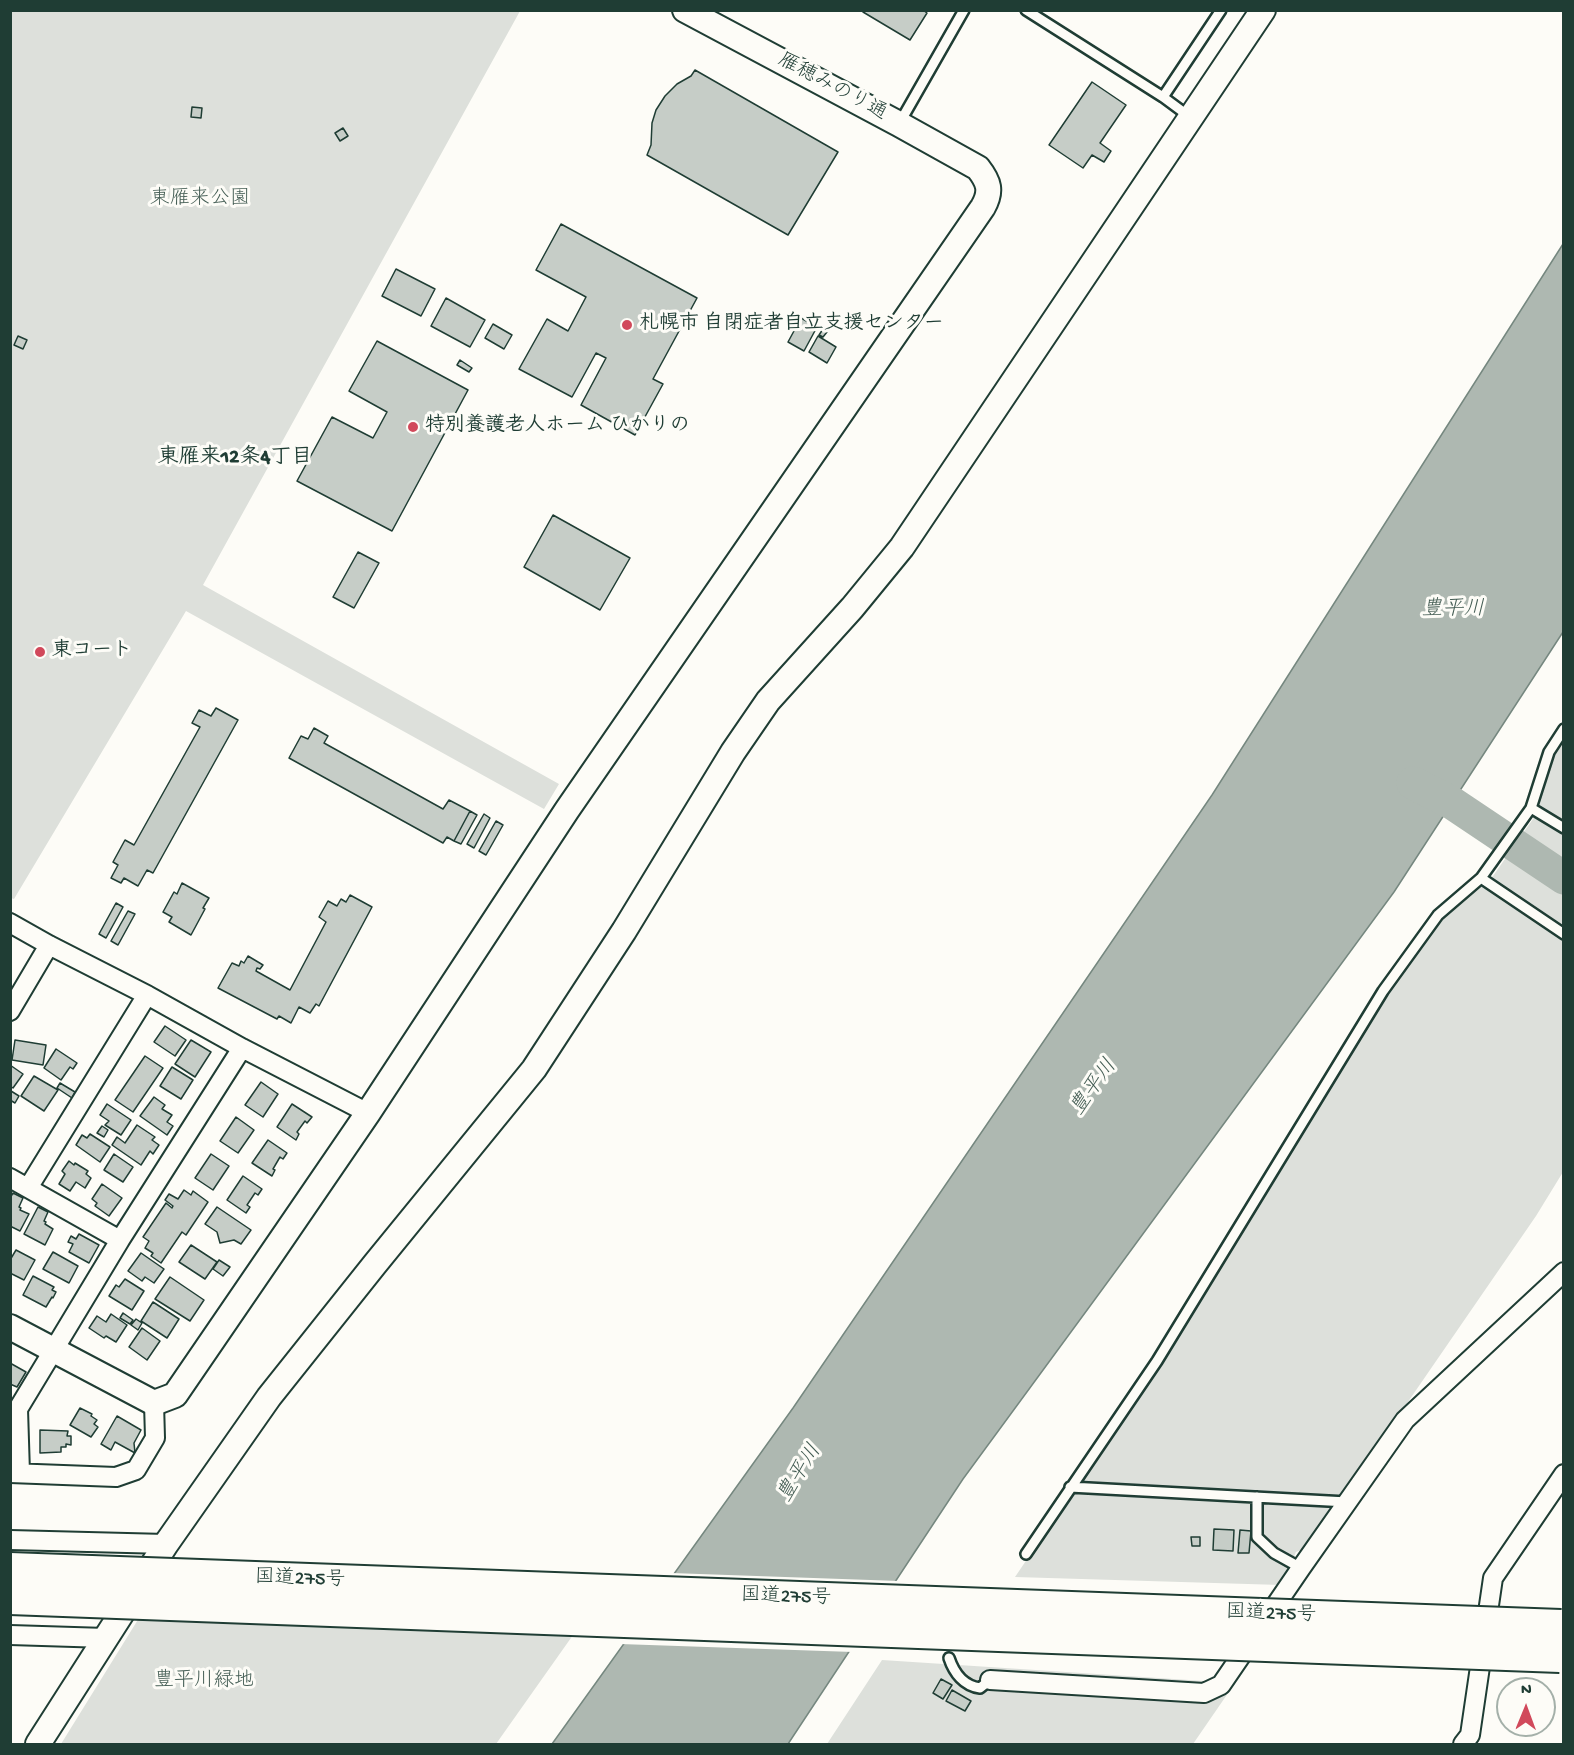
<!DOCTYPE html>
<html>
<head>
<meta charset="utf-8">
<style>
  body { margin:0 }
  #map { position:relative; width:1574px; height:1755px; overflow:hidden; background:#fdfcf7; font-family:"Gochi Hand",sans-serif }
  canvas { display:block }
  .frame { position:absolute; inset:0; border:12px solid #1f3d34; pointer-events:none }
  .north { position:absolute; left:1496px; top:1677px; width:60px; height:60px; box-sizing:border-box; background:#fdfcf7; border:2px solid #a4b0a9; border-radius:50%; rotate:1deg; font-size:16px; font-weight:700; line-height:24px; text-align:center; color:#1f3d34 }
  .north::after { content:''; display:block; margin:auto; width:21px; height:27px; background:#d1495b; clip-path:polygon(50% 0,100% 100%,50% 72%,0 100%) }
</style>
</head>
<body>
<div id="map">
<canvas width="1574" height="1755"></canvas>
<div class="frame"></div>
<div class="north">N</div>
</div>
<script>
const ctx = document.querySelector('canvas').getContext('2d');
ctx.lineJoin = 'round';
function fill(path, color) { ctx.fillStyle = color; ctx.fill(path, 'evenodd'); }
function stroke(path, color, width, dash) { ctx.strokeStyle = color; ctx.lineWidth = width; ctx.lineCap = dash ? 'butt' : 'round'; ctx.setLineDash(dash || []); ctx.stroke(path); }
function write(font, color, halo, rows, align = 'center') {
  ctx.font = font + ' "Gochi Hand","Klee One",sans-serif'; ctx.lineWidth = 6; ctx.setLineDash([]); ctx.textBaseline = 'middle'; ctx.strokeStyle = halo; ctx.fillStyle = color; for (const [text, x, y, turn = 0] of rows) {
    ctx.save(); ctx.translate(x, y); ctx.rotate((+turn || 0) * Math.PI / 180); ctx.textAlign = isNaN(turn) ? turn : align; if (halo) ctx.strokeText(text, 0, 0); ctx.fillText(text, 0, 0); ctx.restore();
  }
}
fill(new Path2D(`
  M 11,11 L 520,11 L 203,585 L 559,784 L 544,809 L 186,611 L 14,899 L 11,898 Z
  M 1563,739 L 1563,1172 L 1536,1216 L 1308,1547 L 1296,1552 L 1281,1585 L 1015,1577 L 1159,1364 L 1313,1111 L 1390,991 L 1440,920 L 1480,888 L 1493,876 L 1535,816 L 1557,748 Z
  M 139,1618 L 578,1628 L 496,1744 L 61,1744 Z
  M 882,1660 L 1235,1683 L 1193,1744 L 827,1744 Z`), '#dde0db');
const water = new Path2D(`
  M 1563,244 L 1563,632 L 1394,892 L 963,1479 L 788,1744 L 552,1744 L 793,1408 L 1212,795 Z`);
fill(water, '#aeb8b1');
stroke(water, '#75877f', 1.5);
fill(new Path2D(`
  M 671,1573 L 899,1581 L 853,1652 L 620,1644 Z`), '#fdfcf7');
stroke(new Path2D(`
  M 1413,783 L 1452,803 L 1564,878`), '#aeb8b1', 33);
const building = new Path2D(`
  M 864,10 L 923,10 L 927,13 L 910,40 L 863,12 Z
  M 695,70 L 838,152 L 788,235 L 647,155 L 651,145 L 652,123 L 656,110 L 665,96 L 677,84 L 691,76 Z
  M 1092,82 L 1126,105 L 1100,143 L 1111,151 L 1104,162 L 1092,155 L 1083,168 L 1049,145 Z
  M 192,107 L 202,108 L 201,118 L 191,117 Z
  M 343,128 L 348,136 L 340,141 L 335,133 Z
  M 561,224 L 697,298 L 653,379 L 663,384 L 635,435 L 581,405 L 606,358 L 596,353 L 572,397 L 519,369 L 547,319 L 568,331 L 586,297 L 536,270 Z
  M 396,269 L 435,289 L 421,316 L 382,296 Z
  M 446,298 L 485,320 L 470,347 L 431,326 Z
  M 801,318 L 817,327 L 804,351 L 788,342 Z
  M 493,324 L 512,335 L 504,349 L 485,338 Z
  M 823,329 L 827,332 L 823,337 L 819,335 Z
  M 18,336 L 27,340 L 23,349 L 14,345 Z
  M 818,336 L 836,347 L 827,363 L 809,352 Z
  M 377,341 L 468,390 L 392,531 L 297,481 L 332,417 L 373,438 L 387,412 L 349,391 Z
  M 460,360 L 472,368 L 469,372 L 457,365 Z
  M 553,515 L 630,558 L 600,610 L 524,567 Z
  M 358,552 L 379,563 L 354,608 L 333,597 Z
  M 216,708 L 238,720 L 153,873 L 147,870 L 138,886 L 124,878 L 121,883 L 111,878 L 118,865 L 113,862 L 125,840 L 134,845 L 200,727 L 192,723 L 199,710 L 211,716 Z
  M 314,728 L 328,736 L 324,743 L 443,809 L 449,800 L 470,811 L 454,841 L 447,837 L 443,843 L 289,758 L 301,736 L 308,739 Z
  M 470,811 L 477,815 L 461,844 L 454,841 Z
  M 484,814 L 490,818 L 474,848 L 467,844 Z
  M 496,821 L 503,825 L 486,855 L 479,851 Z
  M 182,883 L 209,898 L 203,908 L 205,909 L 191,935 L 169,922 L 172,917 L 163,912 L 174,892 L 177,894 Z
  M 350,895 L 372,907 L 319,1006 L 316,1004 L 310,1013 L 299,1007 L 291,1023 L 279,1016 L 277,1019 L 218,988 L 232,963 L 239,966 L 241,961 L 244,963 L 248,956 L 263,965 L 260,969 L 257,968 L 256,971 L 290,990 L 326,922 L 319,917 L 328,901 L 337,906 L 341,899 L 346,902 Z
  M 116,903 L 123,907 L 106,938 L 99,934 Z
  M 128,911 L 135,914 L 118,945 L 111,941 Z
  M 165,1026 L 186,1040 L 175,1056 L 154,1042 Z
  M 15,1040 L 46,1045 L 43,1065 L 12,1060 Z
  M 191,1040 L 211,1052 L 195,1077 L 175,1064 Z
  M 56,1049 L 77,1063 L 73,1069 L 70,1067 L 61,1080 L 44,1068 Z
  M 145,1056 L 163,1068 L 133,1112 L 115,1100 Z
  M 10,1065 L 23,1074 L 13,1088 L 10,1086 Z
  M 172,1067 L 193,1080 L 181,1099 L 160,1086 Z
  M 34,1076 L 58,1090 L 44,1111 L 21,1096 Z
  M 261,1082 L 278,1094 L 263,1117 L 245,1105 Z
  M 60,1083 L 75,1092 L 72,1098 L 57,1088 Z
  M 11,1091 L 19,1096 L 15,1103 L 10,1100 Z
  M 154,1097 L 165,1105 L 162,1109 L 172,1115 L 167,1122 L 173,1126 L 167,1135 L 140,1116 Z
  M 107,1104 L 131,1120 L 121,1135 L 105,1125 L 109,1121 L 100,1115 Z
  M 292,1104 L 312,1117 L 307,1123 L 305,1121 L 297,1132 L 299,1134 L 296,1140 L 277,1127 Z
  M 236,1117 L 254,1130 L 238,1153 L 220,1141 Z
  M 137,1125 L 155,1137 L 152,1140 L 159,1145 L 153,1154 L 150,1151 L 141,1165 L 112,1145 L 117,1137 L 125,1143 Z
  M 102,1126 L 108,1130 L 104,1137 L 97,1133 Z
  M 90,1134 L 110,1147 L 100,1162 L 76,1145 L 82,1135 L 87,1138 Z
  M 268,1140 L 287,1153 L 283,1159 L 280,1157 L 273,1169 L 275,1170 L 272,1176 L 252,1163 Z
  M 114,1154 L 133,1167 L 123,1182 L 104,1170 Z
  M 211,1154 L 229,1166 L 213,1190 L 195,1178 Z
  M 69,1161 L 74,1165 L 75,1163 L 88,1171 L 86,1174 L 91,1178 L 85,1188 L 76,1182 L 70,1191 L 59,1184 L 65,1174 L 62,1171 Z
  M 243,1176 L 262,1189 L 258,1195 L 255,1193 L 247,1205 L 250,1207 L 246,1213 L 227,1200 Z
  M 102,1184 L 122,1198 L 109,1216 L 95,1206 L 97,1203 L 92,1199 Z
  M 184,1190 L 191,1195 L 193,1191 L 208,1202 L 186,1235 L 182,1232 L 161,1263 L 151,1256 L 153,1253 L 145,1248 L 149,1241 L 143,1237 L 166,1203 L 172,1208 L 173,1206 L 165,1200 L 169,1194 L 178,1199 Z
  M 13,1193 L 23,1198 L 19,1207 L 21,1208 L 20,1210 L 29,1214 L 20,1231 L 10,1226 L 10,1198 Z
  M 38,1207 L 48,1212 L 44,1221 L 46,1222 L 45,1224 L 53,1229 L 45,1245 L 24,1234 Z
  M 217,1207 L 251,1230 L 241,1244 L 234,1240 L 220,1243 L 217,1232 L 205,1224 Z
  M 79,1234 L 99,1245 L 89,1263 L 69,1252 L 73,1244 L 68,1242 L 71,1236 L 76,1239 Z
  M 191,1245 L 217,1262 L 205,1279 L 179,1262 Z
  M 16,1250 L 35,1260 L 24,1280 L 10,1273 L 10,1260 Z
  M 53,1252 L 78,1266 L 69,1283 L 43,1269 Z
  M 141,1253 L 164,1269 L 154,1283 L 145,1277 L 142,1281 L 128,1271 Z
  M 219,1260 L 230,1267 L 223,1276 L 213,1269 Z
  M 33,1276 L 54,1287 L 52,1290 L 56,1292 L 53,1298 L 52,1297 L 46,1307 L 23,1295 Z
  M 170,1277 L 204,1300 L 190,1321 L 155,1299 Z
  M 125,1279 L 144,1291 L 132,1310 L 109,1296 L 116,1285 L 119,1287 Z
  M 153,1302 L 179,1319 L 167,1338 L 141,1321 Z
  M 123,1313 L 133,1320 L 130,1324 L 120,1318 Z
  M 111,1314 L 127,1325 L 116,1342 L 106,1336 L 104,1338 L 89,1328 L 97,1316 L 106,1322 Z
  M 136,1319 L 142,1323 L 138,1330 L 131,1325 Z
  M 142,1328 L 160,1341 L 147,1360 L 129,1347 Z
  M 10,1363 L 26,1372 L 17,1387 L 10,1384 Z
  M 80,1408 L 92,1414 L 91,1416 L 97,1420 L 94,1424 L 98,1427 L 91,1437 L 70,1425 Z
  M 117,1416 L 141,1430 L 134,1443 L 135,1453 L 115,1442 L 111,1450 L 101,1444 Z
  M 40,1430 L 68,1431 L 67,1436 L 71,1436 L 71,1445 L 66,1444 L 66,1447 L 61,1447 L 61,1452 L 40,1453 Z
  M 1214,1529 L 1234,1530 L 1233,1551 L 1213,1550 Z
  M 1240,1530 L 1251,1531 L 1249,1553 L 1238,1553 Z
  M 1191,1537 L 1200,1537 L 1200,1546 L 1192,1546 Z
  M 941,1679 L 952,1685 L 943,1699 L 933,1693 Z
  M 952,1690 L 971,1701 L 965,1711 L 946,1701 Z`);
fill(building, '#c6cdc7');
stroke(building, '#1f3d34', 1.5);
const service = new Path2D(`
  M 1026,10 L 1163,97 L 1190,117
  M 1163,97 L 1221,10
  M 899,124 L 964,10
  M 1531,808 L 1549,752 L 1564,729
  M 1564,828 L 1531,808 L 1481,878 L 1564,934
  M 1070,1487 L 1347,1502
  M 1257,1497 L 1257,1537 L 1274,1553 L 1301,1568
  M 1026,1554 L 1157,1361 L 1383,991 L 1438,915 L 1481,878
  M 949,1658 C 954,1673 964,1686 980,1688 L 990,1680`);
const minor = new Path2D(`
  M 10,923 L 49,945 L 147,995 L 242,1048 L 368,1113
  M 10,1011 L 49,945
  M 10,1178 L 120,1240
  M 28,1188 L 147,995
  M 10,1473 L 116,1477 L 136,1470 L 155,1438 L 154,1403
  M 20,1473 L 18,1409 L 120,1240 L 242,1048
  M 10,1540 L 166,1544
  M 10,1635 L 106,1638
  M 990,1680 L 1204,1693 L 1221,1685 L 1301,1568 L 1405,1420 L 1564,1272
  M 1463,1744 L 1470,1735 L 1493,1578 L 1564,1474`);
const tertiary = new Path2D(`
  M 10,1327 L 154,1403 L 175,1395 L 368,1113 L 567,810 L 983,207 C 992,191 989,182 978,168 L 899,124 L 685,10
  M 38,1744 L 166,1544 L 269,1397 L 375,1264 L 534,1069 L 624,931 L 733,752 L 768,701 L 852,608 L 902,547 L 1263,10`);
stroke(service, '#1f3d34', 14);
stroke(minor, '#1f3d34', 22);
stroke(tertiary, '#1f3d34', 28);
stroke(service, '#fdfcf7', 9);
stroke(minor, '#fdfcf7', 18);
stroke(tertiary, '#fdfcf7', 24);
const trunkBridge = new Path2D(`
  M 10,1569 L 1561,1626
  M 10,1598 L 1560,1656`);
stroke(trunkBridge, '#1f3d34', 36, []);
stroke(trunkBridge, '#fdfcf7', 32);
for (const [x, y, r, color] of [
  [627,325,6,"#d1495b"],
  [413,427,6,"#d1495b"],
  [40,652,6,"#d1495b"]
]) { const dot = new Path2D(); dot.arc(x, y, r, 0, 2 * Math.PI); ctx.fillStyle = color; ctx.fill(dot); stroke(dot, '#fdfcf7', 2); }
write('20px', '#1f3d34', '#fdfcf7', [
  ["雁穂みのり通",832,88,28],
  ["国道275号",300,1580,2],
  ["国道275号",786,1598,2],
  ["国道275号",1271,1615,2]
]);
write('20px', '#455e55', '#fdfcf7', [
  ["東雁来公園",200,200],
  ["豊平川緑地",204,1682]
]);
write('bold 20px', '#1f3d34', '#fdfcf7', [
  ["札幌市 自閉症者自立支援センター",639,325],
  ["特別養護老人ホーム ひかりの",425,427],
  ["東コート",52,652]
], 'left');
write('bold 21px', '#1f3d34', '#fdfcf7', [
  ["東雁来12条4丁目",235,459]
]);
write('italic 21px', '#435c53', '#fdfcf7', [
  ["豊平川",1453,611],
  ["豊平川",1095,1088,-54],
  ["豊平川",801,1474,-58]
]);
</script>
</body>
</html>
